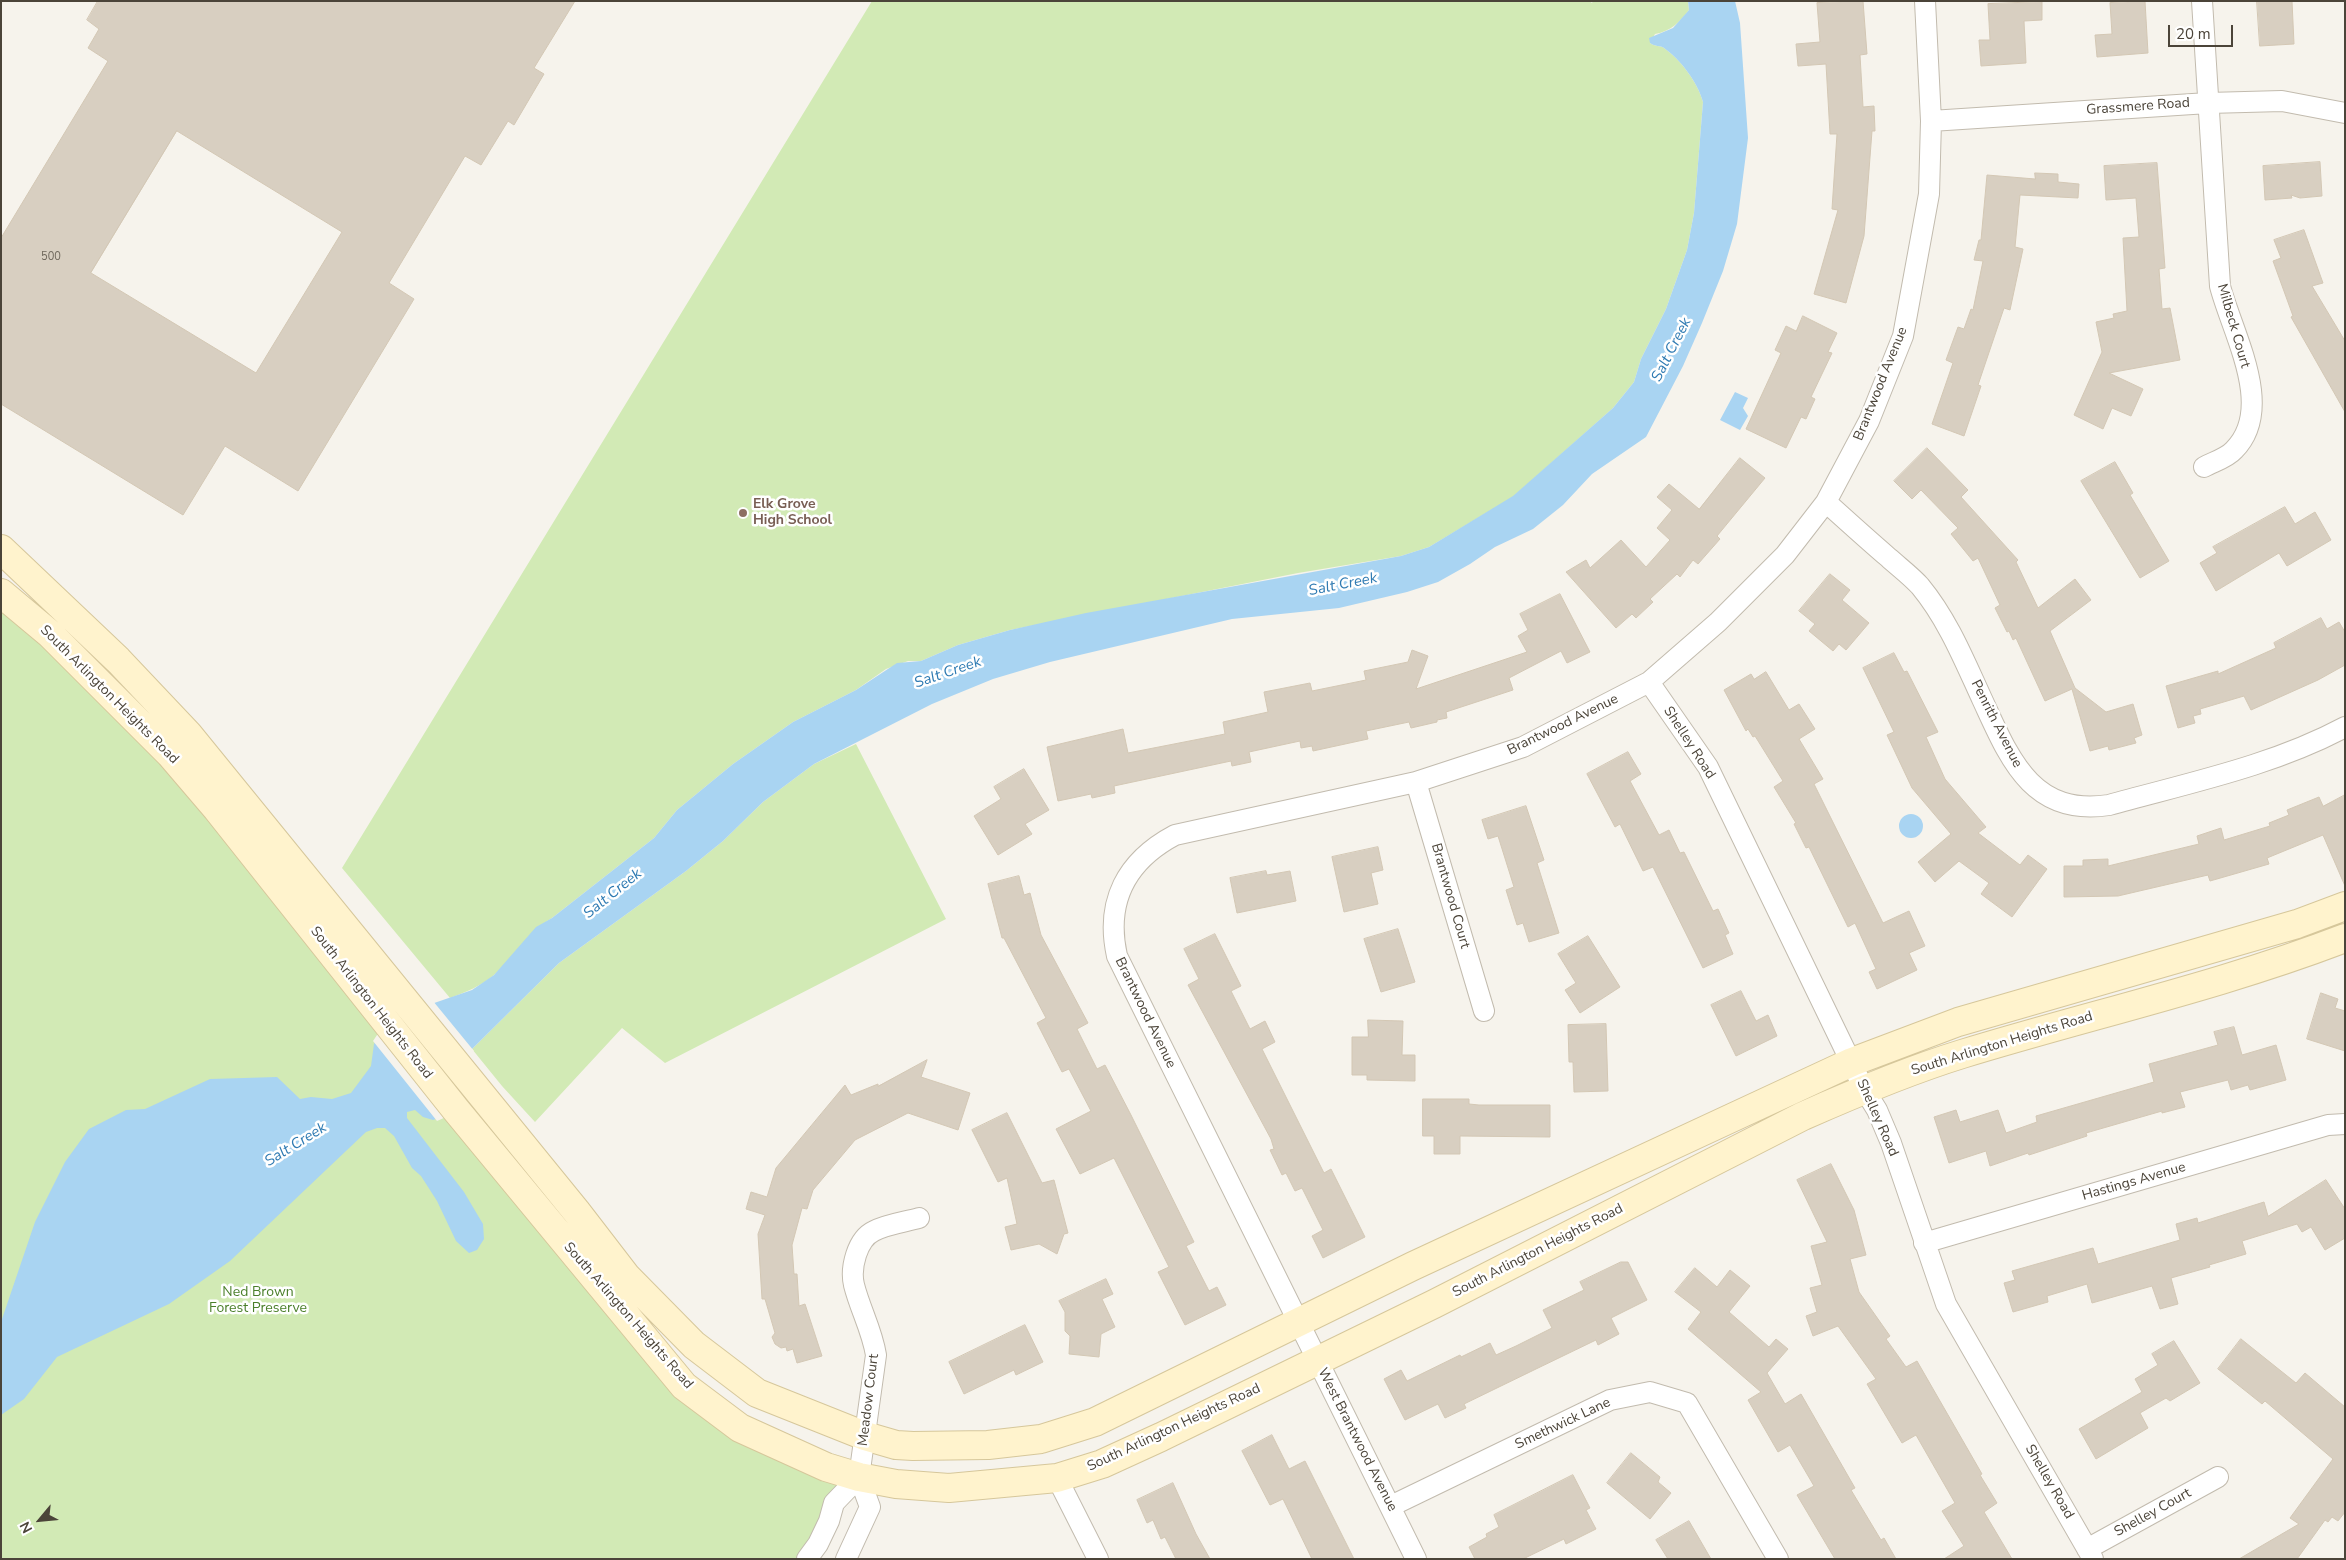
<!DOCTYPE html>
<html>
<head>
<meta charset="utf-8">
<style>
  body { margin:0 }
  #map { position:relative; width:2346px; height:1560px; overflow:hidden; background:#f6f3ec; font-family:"Nunito Sans",sans-serif }
  canvas { display:block }
  .frame { position:absolute; inset:0; border:2px solid #4b4439; pointer-events:none }
  .north { position:absolute; left:15px; top:1495px; width:50px; height:50px; -webkit-text-stroke:4px #fff; paint-order:stroke; rotate:242deg; font-size:14px; font-weight:700; line-height:20px; text-align:center; color:#4b4439 }
  .north::after { content:''; display:block; margin:auto; width:18px; height:22px; background:#4b4439; clip-path:polygon(50% 0,100% 100%,50% 72%,0 100%) }
  .scale { position:absolute; left:2168px; top:25px; width:65px; height:22px; box-sizing:border-box; border:2px solid #4b4439; border-top:0; padding-left:6px; font-size:15px; line-height:18px; white-space:nowrap; color:#4b4439; -webkit-text-stroke:4px #fff; paint-order:stroke }
</style>
</head>
<body>
<div id="map">
<canvas width="2346" height="1560"></canvas>
<div class="frame"></div>
<div class="north">N</div>
<div class="scale">20 m</div>
</div>
<script>
const ctx = document.querySelector('canvas').getContext('2d');
ctx.lineJoin = 'round';
function fill(path, color) { ctx.fillStyle = color; ctx.fill(path, 'evenodd'); }
function stroke(path, color, width, dash) { ctx.strokeStyle = color; ctx.lineWidth = width; ctx.lineCap = dash ? 'butt' : 'round'; ctx.setLineDash(dash || []); ctx.stroke(path); }
function write(font, color, halo, rows, align = 'center') {
  ctx.font = font + ' "Nunito Sans",sans-serif'; ctx.lineWidth = 5; ctx.setLineDash([]); ctx.textBaseline = 'middle'; ctx.strokeStyle = halo; ctx.fillStyle = color; for (const [text, x, y, turn = 0] of rows) {
    ctx.save(); ctx.translate(x, y); ctx.rotate((+turn || 0) * Math.PI / 180); ctx.textAlign = isNaN(turn) ? turn : align; if (halo) ctx.strokeText(text, 0, 0); ctx.fillText(text, 0, 0); ctx.restore();
  }
}
fill(new Path2D(`
  M 872,1 L 1589,1 L 1592,3 L 1593,1 L 1688,1 L 1689,10 C 1679,23 1671,31 1655,34 L 1650,43 C 1655,47 1660,45 1664,48 C 1681,60 1698,83 1703,102 L 1694,213 L 1687,250 L 1666,309 L 1641,359 L 1634,382 L 1613,408 L 1513,497 L 1429,547 L 1401,556 L 1298,573 L 1010,630 L 958,645 L 921,661 L 908,661 L 886,669 L 856,690 L 793,722 L 733,764 L 677,810 L 654,838 L 552,918 C 525,934 517,956 494,975 C 481,986 466,992 450,998 L 342,868 Z
  M 1,595 L 139,723 L 444,1116 L 684,1386 L 859,1477 L 808,1559 L 1,1559 Z
  M 856,744 L 946,919 L 665,1063 L 622,1028 L 535,1122 L 502,1086 L 472,1049 L 559,963 L 686,871 L 723,841 L 763,802 L 814,764 Z`), '#d2eab5');
fill(new Path2D(`
  M 1688,1 L 1735,1 L 1740,23 L 1748,138 L 1737,224 L 1723,271 L 1702,323 L 1683,366 L 1646,437 L 1592,474 L 1563,505 L 1533,529 L 1495,547 L 1470,564 L 1438,582 L 1407,592 L 1339,608 L 1232,619 L 1050,662 L 993,679 L 932,704 L 814,764 L 763,802 L 723,841 L 686,871 L 559,963 L 472,1049 L 452,1065 L 444,1083 L 444,1116 L 433,1120 L 423,1117 L 415,1110 L 407,1112 L 407,1118 L 464,1192 L 483,1224 L 484,1239 L 477,1250 L 469,1253 L 456,1241 L 437,1201 L 421,1176 L 412,1168 L 394,1136 L 385,1128 L 377,1128 L 366,1132 L 230,1261 L 169,1304 L 57,1357 L 24,1399 L 1,1415 L 1,1322 L 35,1222 L 65,1162 L 89,1129 L 126,1110 L 145,1109 L 210,1079 L 277,1077 L 300,1099 L 311,1097 L 332,1099 L 351,1093 L 371,1066 L 374,1044 L 381,1034 L 408,1012 L 472,990 L 494,975 L 536,927 L 552,918 L 654,838 L 677,810 L 733,764 L 793,722 L 856,690 L 897,663 L 921,661 L 958,645 L 1010,630 L 1086,613 L 1401,556 L 1429,547 L 1513,496 L 1613,408 L 1634,382 L 1641,359 L 1666,309 L 1687,250 L 1694,213 L 1703,102 C 1698,83 1681,60 1664,48 C 1660,45 1655,47 1650,43 L 1649,38 L 1673,28 L 1689,10 Z
  M 1735,392 L 1748,398 L 1743,408 L 1748,416 L 1740,430 L 1720,420 Z
  M1899 826a12 12 0 1 1 24 0a12 12 0 1 1-24 0Z`), '#a9d4f2');
fill(new Path2D(`
  M 433,1001 L 474,1051 L 454,1066 L 447,1083 L 446,1117 L 437,1121 L 373,1041 L 381,1029 L 407,1010 Z`), '#f6f3ec');
const building = new Path2D(`
  M 98,1 L 575,1 L 534,68 L 544,74 L 514,125 L 508,121 L 481,165 L 465,156 L 389,283 L 414,299 L 298,491 L 225,446 L 183,515 L 1,404 L 1,238 L 108,61 L 88,48 L 99,29 L 87,20 ZM 177,131 L 342,232 L 256,373 L 91,273 Z
  M 1863,1 L 1867,54 L 1860,55 L 1863,107 L 1874,106 L 1875,131 L 1872,131 L 1864,236 L 1846,303 L 1814,294 L 1838,210 L 1832,209 L 1837,134 L 1830,134 L 1826,64 L 1798,66 L 1796,44 L 1820,42 L 1817,3 Z
  M 2145,1 L 2148,53 L 2097,57 L 2095,35 L 2112,34 L 2110,3 Z
  M 2257,1 L 2292,1 L 2294,44 L 2260,46 Z
  M 2042,2 L 2042,20 L 2024,21 L 2026,63 L 1981,66 L 1979,40 L 1990,40 L 1988,4 Z
  M 2320,162 L 2322,196 L 2300,198 L 2291,195 L 2292,198 L 2265,200 L 2263,166 Z
  M 2157,163 L 2165,268 L 2159,269 L 2162,309 L 2170,308 L 2180,360 L 2109,373 L 2143,389 L 2131,416 L 2112,408 L 2103,429 L 2074,415 L 2102,352 L 2096,322 L 2114,318 L 2113,314 L 2127,311 L 2123,238 L 2139,237 L 2136,198 L 2106,200 L 2104,166 Z
  M 2035,173 L 2058,174 L 2058,182 L 2079,184 L 2078,198 L 2020,195 L 2015,247 L 2023,249 L 2010,310 L 2004,308 L 1978,385 L 1981,386 L 1964,436 L 1932,424 L 1953,363 L 1946,360 L 1958,327 L 1964,329 L 1971,309 L 1973,310 L 1983,261 L 1974,260 L 1979,240 L 1981,240 L 1987,175 L 2035,179 Z
  M 2304,230 L 2323,283 L 2312,286 L 2345,341 L 2345,412 L 2291,317 L 2293,316 L 2273,261 L 2281,258 L 2274,240 Z
  M 1803,316 L 1837,333 L 1828,352 L 1832,353 L 1811,397 L 1815,399 L 1806,419 L 1801,417 L 1786,448 L 1746,429 L 1781,353 L 1775,350 L 1786,326 L 1796,331 Z
  M 1927,448 L 1968,490 L 1961,497 L 2018,560 L 2016,562 L 2038,608 L 2075,579 L 2091,600 L 2050,631 L 2075,688 L 2106,712 L 2133,704 L 2142,735 L 2134,738 L 2136,743 L 2109,750 L 2108,746 L 2090,751 L 2072,689 L 2045,701 L 2016,638 L 2013,640 L 2009,631 L 2007,632 L 1995,608 L 2000,605 L 1978,558 L 1973,561 L 1951,534 L 1958,528 L 1921,490 L 1912,499 L 1894,481 Z
  M 1740,458 L 1765,478 L 1717,536 L 1720,539 L 1698,564 L 1693,560 L 1680,577 L 1677,574 L 1650,599 L 1653,602 L 1636,618 L 1632,614 L 1616,628 L 1566,572 L 1586,560 L 1590,568 L 1621,540 L 1646,567 L 1670,540 L 1657,528 L 1672,510 L 1657,497 L 1669,484 L 1699,509 Z
  M 2115,462 L 2133,493 L 2130,495 L 2169,561 L 2140,578 L 2081,481 Z
  M 2285,507 L 2295,524 L 2315,512 L 2331,540 L 2287,566 L 2279,553 L 2216,591 L 2200,563 L 2217,553 L 2213,547 Z
  M 1830,574 L 1850,590 L 1842,600 L 1869,623 L 1846,650 L 1839,644 L 1833,651 L 1809,631 L 1815,624 L 1799,611 Z
  M 1560,594 L 1590,652 L 1567,663 L 1561,651 L 1509,678 L 1513,690 L 1446,712 L 1447,718 L 1437,720 L 1437,722 L 1411,728 L 1409,722 L 1366,731 L 1368,739 L 1313,751 L 1312,746 L 1301,748 L 1300,741 L 1249,752 L 1251,762 L 1232,766 L 1231,761 L 1114,786 L 1115,793 L 1092,798 L 1091,794 L 1058,801 L 1047,747 L 1123,729 L 1128,753 L 1225,734 L 1223,722 L 1268,712 L 1264,692 L 1310,683 L 1312,691 L 1366,680 L 1364,671 L 1408,662 L 1412,650 L 1428,656 L 1416,689 L 1527,652 L 1518,636 L 1528,630 L 1520,614 Z
  M 2321,618 L 2327,629 L 2339,622 L 2345,632 L 2345,665 L 2318,680 L 2251,710 L 2244,696 L 2200,709 L 2201,714 L 2193,716 L 2195,723 L 2178,728 L 2166,686 L 2218,671 L 2218,674 L 2276,648 L 2274,643 Z
  M 1894,653 L 1904,672 L 1907,671 L 1938,732 L 1926,737 L 1945,779 L 1986,827 L 1978,833 L 2020,865 L 2028,855 L 2047,869 L 2012,917 L 1981,894 L 1989,883 L 1959,861 L 1935,882 L 1918,862 L 1951,834 L 1912,788 L 1887,735 L 1894,732 L 1863,668 Z
  M 1766,672 L 1789,710 L 1799,704 L 1815,729 L 1799,739 L 1823,779 L 1814,784 L 1883,923 L 1909,911 L 1925,946 L 1909,953 L 1917,970 L 1877,989 L 1869,972 L 1876,969 L 1855,923 L 1848,927 L 1809,847 L 1806,848 L 1794,824 L 1796,823 L 1774,787 L 1783,781 L 1755,736 L 1753,737 L 1748,729 L 1746,731 L 1724,690 L 1751,674 L 1754,679 Z
  M 1628,752 L 1641,774 L 1630,781 L 1659,835 L 1669,830 L 1680,853 L 1684,852 L 1713,911 L 1718,909 L 1729,933 L 1725,935 L 1733,954 L 1703,968 L 1653,867 L 1643,871 L 1620,824 L 1615,827 L 1587,774 Z
  M 1024,769 L 1049,810 L 1025,824 L 1032,834 L 998,855 L 974,816 L 1001,799 L 994,787 Z
  M 2345,795 L 2345,886 L 2323,835 L 2267,858 L 2269,864 L 2210,881 L 2208,875 L 2118,896 L 2064,897 L 2064,866 L 2083,866 L 2083,860 L 2108,859 L 2108,866 L 2199,844 L 2197,836 L 2221,828 L 2224,840 L 2270,826 L 2269,823 L 2289,815 L 2287,810 L 2319,797 L 2323,806 Z
  M 1526,806 L 1544,860 L 1537,863 L 1559,933 L 1529,942 L 1523,923 L 1517,925 L 1506,890 L 1514,887 L 1498,836 L 1488,839 L 1482,820 Z
  M 1378,847 L 1383,870 L 1371,873 L 1378,904 L 1344,912 L 1332,857 Z
  M 1266,871 L 1267,875 L 1290,871 L 1296,901 L 1237,913 L 1230,878 Z
  M 1019,876 L 1024,895 L 1030,893 L 1041,935 L 1088,1023 L 1077,1029 L 1097,1069 L 1105,1065 L 1131,1115 L 1194,1242 L 1186,1246 L 1209,1291 L 1217,1287 L 1226,1305 L 1185,1325 L 1158,1272 L 1169,1267 L 1114,1158 L 1080,1174 L 1056,1129 L 1091,1111 L 1069,1069 L 1062,1072 L 1037,1023 L 1046,1018 L 1004,938 L 1002,938 L 988,884 Z
  M 1398,929 L 1415,982 L 1381,992 L 1364,939 Z
  M 1215,934 L 1241,986 L 1231,991 L 1250,1029 L 1265,1021 L 1275,1042 L 1262,1049 L 1324,1173 L 1331,1169 L 1365,1237 L 1323,1258 L 1312,1236 L 1323,1230 L 1302,1188 L 1295,1191 L 1286,1173 L 1282,1175 L 1270,1150 L 1274,1149 L 1271,1139 L 1188,985 L 1199,979 L 1184,949 Z
  M 1588,936 L 1620,987 L 1580,1013 L 1565,990 L 1576,983 L 1558,954 Z
  M 1741,991 L 1756,1021 L 1768,1015 L 1777,1036 L 1736,1056 L 1711,1005 Z
  M 2321,993 L 2338,999 L 2335,1008 L 2345,1011 L 2345,1051 L 2307,1039 Z
  M 1368,1020 L 1403,1021 L 1402,1055 L 1415,1055 L 1415,1081 L 1367,1080 L 1367,1075 L 1352,1075 L 1352,1037 L 1368,1037 Z
  M 1606,1024 L 1608,1091 L 1574,1092 L 1573,1062 L 1569,1062 L 1568,1025 Z
  M 2234,1027 L 2242,1055 L 2276,1045 L 2286,1080 L 2250,1090 L 2248,1085 L 2231,1090 L 2228,1080 L 2180,1092 L 2185,1107 L 2162,1113 L 2162,1111 L 2086,1133 L 2087,1136 L 2029,1155 L 2028,1153 L 1990,1166 L 1986,1151 L 1949,1163 L 1934,1117 L 1956,1110 L 1960,1122 L 1998,1110 L 2006,1133 L 2037,1122 L 2036,1116 L 2154,1082 L 2149,1064 L 2218,1045 L 2214,1032 Z
  M 927,1060 L 921,1077 L 970,1093 L 958,1130 L 908,1113 L 855,1140 L 813,1190 L 807,1209 L 802,1208 L 792,1245 L 794,1274 L 797,1274 L 799,1306 L 805,1304 L 822,1356 L 797,1363 L 793,1349 L 787,1351 L 786,1347 L 781,1348 L 775,1344 L 772,1337 L 775,1333 L 765,1299 L 762,1299 L 758,1234 L 765,1215 L 746,1209 L 751,1192 L 767,1197 L 776,1168 L 845,1085 L 851,1095 L 878,1084 L 878,1086 Z
  M 1423,1099 L 1469,1099 L 1469,1104 L 1479,1105 L 1550,1105 L 1550,1137 L 1460,1136 L 1460,1154 L 1434,1154 L 1434,1136 L 1423,1136 Z
  M 1007,1113 L 1042,1183 L 1054,1180 L 1068,1233 L 1064,1234 L 1057,1254 L 1039,1244 L 1011,1250 L 1005,1227 L 1017,1224 L 1007,1178 L 998,1182 L 972,1130 Z
  M 1831,1164 L 1854,1210 L 1866,1255 L 1850,1259 L 1859,1292 L 1890,1336 L 1886,1339 L 1906,1367 L 1917,1361 L 1982,1474 L 1980,1475 L 1997,1503 L 1984,1512 L 2012,1559 L 1944,1559 L 1964,1546 L 1942,1511 L 1955,1503 L 1916,1435 L 1902,1443 L 1867,1384 L 1876,1379 L 1838,1326 L 1813,1336 L 1806,1316 L 1817,1312 L 1810,1288 L 1822,1285 L 1811,1246 L 1827,1242 L 1797,1180 Z
  M 2326,1180 L 2345,1209 L 2345,1238 L 2325,1250 L 2311,1227 L 2302,1232 L 2297,1224 L 2242,1241 L 2246,1254 L 2209,1265 L 2210,1267 L 2171,1278 L 2178,1304 L 2160,1309 L 2152,1286 L 2092,1303 L 2087,1284 L 2047,1296 L 2048,1302 L 2013,1312 L 2004,1283 L 2015,1280 L 2012,1271 L 2093,1248 L 2098,1264 L 2180,1240 L 2176,1224 L 2197,1218 L 2198,1223 L 2264,1202 L 2268,1216 Z
  M 1621,1262 L 1628,1262 L 1647,1300 L 1611,1318 L 1619,1334 L 1598,1345 L 1596,1340 L 1536,1369 L 1464,1404 L 1466,1408 L 1445,1418 L 1438,1404 L 1405,1420 L 1384,1379 L 1401,1370 L 1407,1381 L 1460,1355 L 1461,1357 L 1490,1343 L 1496,1355 L 1516,1346 L 1552,1328 L 1543,1310 L 1584,1290 L 1580,1282 Z
  M 1695,1268 L 1717,1287 L 1730,1270 L 1750,1286 L 1729,1312 L 1769,1347 L 1776,1339 L 1788,1349 L 1767,1373 L 1785,1404 L 1801,1394 L 1855,1488 L 1851,1490 L 1881,1540 L 1884,1538 L 1896,1559 L 1835,1559 L 1797,1495 L 1814,1486 L 1790,1445 L 1778,1452 L 1748,1400 L 1761,1392 L 1688,1329 L 1701,1312 L 1675,1292 Z
  M 1106,1279 L 1113,1294 L 1102,1299 L 1115,1327 L 1101,1334 L 1099,1357 L 1069,1354 L 1070,1336 L 1065,1331 L 1065,1312 L 1059,1301 Z
  M 1025,1325 L 1043,1362 L 1016,1375 L 1014,1370 L 964,1394 L 949,1362 Z
  M 2241,1339 L 2296,1383 L 2305,1373 L 2345,1407 L 2345,1512 L 2338,1521 L 2332,1517 L 2328,1522 L 2325,1520 L 2297,1559 L 2239,1559 L 2299,1524 L 2290,1518 L 2333,1459 L 2265,1401 L 2262,1404 L 2218,1369 Z
  M 2174,1341 L 2200,1383 L 2170,1401 L 2166,1398 L 2140,1413 L 2148,1428 L 2096,1459 L 2079,1429 L 2142,1392 L 2135,1379 L 2158,1365 L 2152,1354 Z
  M 1272,1435 L 1289,1469 L 1305,1461 L 1354,1559 L 1312,1559 L 1283,1499 L 1270,1505 L 1242,1451 Z
  M 1631,1453 L 1660,1477 L 1658,1482 L 1671,1493 L 1650,1519 L 1607,1483 Z
  M 1573,1475 L 1590,1508 L 1586,1510 L 1596,1529 L 1566,1544 L 1564,1539 L 1523,1559 L 1475,1559 L 1469,1547 L 1487,1537 L 1486,1534 L 1499,1527 L 1494,1515 Z
  M 1173,1483 L 1196,1534 L 1210,1559 L 1176,1559 L 1165,1537 L 1161,1539 L 1153,1520 L 1147,1523 L 1137,1500 Z
  M 1689,1521 L 1711,1559 L 1668,1559 L 1656,1540 Z`);
fill(building, '#d8cfc1');
stroke(building, '#d3c7b4', 1);
const street = new Path2D(`
  M 2202,1 L 2220,286 C 2232,333 2276,408 2234,450 C 2227,458 2213,462 2204,467
  M 1931,121 L 2208,103 L 2282,101 L 2345,113
  M 1826,502 C 1847,521 1868,540 1889,558 C 1899,567 1911,576 1920,586 C 1948,620 1964,660 1982,699 C 2009,757 2031,817 2109,805 C 2188,783 2272,766 2345,727
  M 1649,682 L 1708,767 L 1864,1089 L 1877,1110 L 1891,1143 L 1946,1304 L 2093,1559
  M 1416,782 L 1484,1011
  M 1924,1243 L 2328,1125 L 2345,1124
  M 1057,1478 L 1098,1559
  M 1391,1506 L 1610,1400 L 1650,1392 L 1687,1403 L 1778,1559
  M 2087,1549 L 2218,1477
  M 807,1559 L 818,1544 L 829,1521 L 834,1503 L 859,1477
  M 846,1559 L 870,1507 L 859,1477 L 876,1355 C 872,1330 860,1309 854,1285 C 850,1268 857,1239 874,1231 C 887,1224 905,1222 919,1218
  M 1416,1559 L 1117,956 C 1105,902 1126,861 1175,835 L 1416,782 L 1523,747 L 1649,682 L 1718,622 L 1785,555 L 1826,502 L 1869,421 L 1903,336 L 1929,194 L 1931,121 L 1925,1`);
const secondary = new Path2D(`
  M 1,549 L 118,660 L 188,734 L 576,1211 L 626,1276 L 694,1345 L 757,1393 L 865,1436 L 896,1445 L 913,1446 L 988,1445 L 1041,1439 L 1095,1422 L 1413,1266 L 1852,1062 L 1958,1022 L 2297,924 L 2345,906
  M 1,593 L 50,634 L 170,754 L 217,809 L 456,1110 L 684,1386 L 740,1428 L 826,1467 L 859,1477 L 896,1484 L 949,1488 L 1057,1478 L 1102,1464 L 1161,1437 L 1434,1304 L 1803,1116 C 1855,1093 1907,1071 1962,1054 C 2089,1015 2220,986 2345,938`);
stroke(street, '#c2bbae', 22);
stroke(secondary, '#d6c79b', 30);
stroke(street, '#fff', 20);
stroke(secondary, '#fff3cd', 28);
for (const [x, y, r, color] of [
  [743,513,5,"#8d6e63"]
]) { const dot = new Path2D(); dot.arc(x, y, r, 0, 2 * Math.PI); ctx.fillStyle = color; ctx.fill(dot); stroke(dot, '#fff', 2); }
write('11px', '#6e675b', null, [
  ["500",51,257]
]);
write('14px', '#4b4439', '#fff', [
  ["Grassmere Road",2138,107,-4],
  ["Milbeck Court",2233,326,74],
  ["Brantwood Avenue",1881,384,-68],
  ["South Arlington Heights Road",109,695,45],
  ["Penrith Avenue",1996,724,63],
  ["Brantwood Avenue",1563,725,-26],
  ["Shelley Road",1689,743,57],
  ["Brantwood Court",1450,896,74],
  ["South Arlington Heights Road",371,1003,52],
  ["Brantwood Avenue",1145,1013,64],
  ["South Arlington Heights Road",2002,1044,-17],
  ["Shelley Road",1877,1118,66],
  ["Hastings Avenue",2134,1182,-16],
  ["South Arlington Heights Road",1538,1251,-27],
  ["South Arlington Heights Road",628,1316,49],
  ["Meadow Court",869,1400,-83],
  ["Smethwick Lane",1563,1424,-25],
  ["South Arlington Heights Road",1174,1428,-25],
  ["West Brantwood Avenue",1357,1440,63],
  ["Shelley Road",2049,1482,60],
  ["Shelley Court",2153,1513,-29]
]);
write('bold 14px', '#785e54', '#fff', [
  ["Elk Grove",753,505],
  ["High School",753,521]
], 'left');
write('14px', '#4a7f2a', '#fff', [
  ["Ned Brown",258,1293],
  ["Forest Preserve",258,1309]
]);
write('italic 15px', '#2e7ab2', '#fff', [
  ["Salt Creek",1672,350,-63],
  ["Salt Creek",1343,585,-11],
  ["Salt Creek",948,673,-19],
  ["Salt Creek",613,894,-39],
  ["Salt Creek",296,1145,-32]
]);
</script>
</body>
</html>
